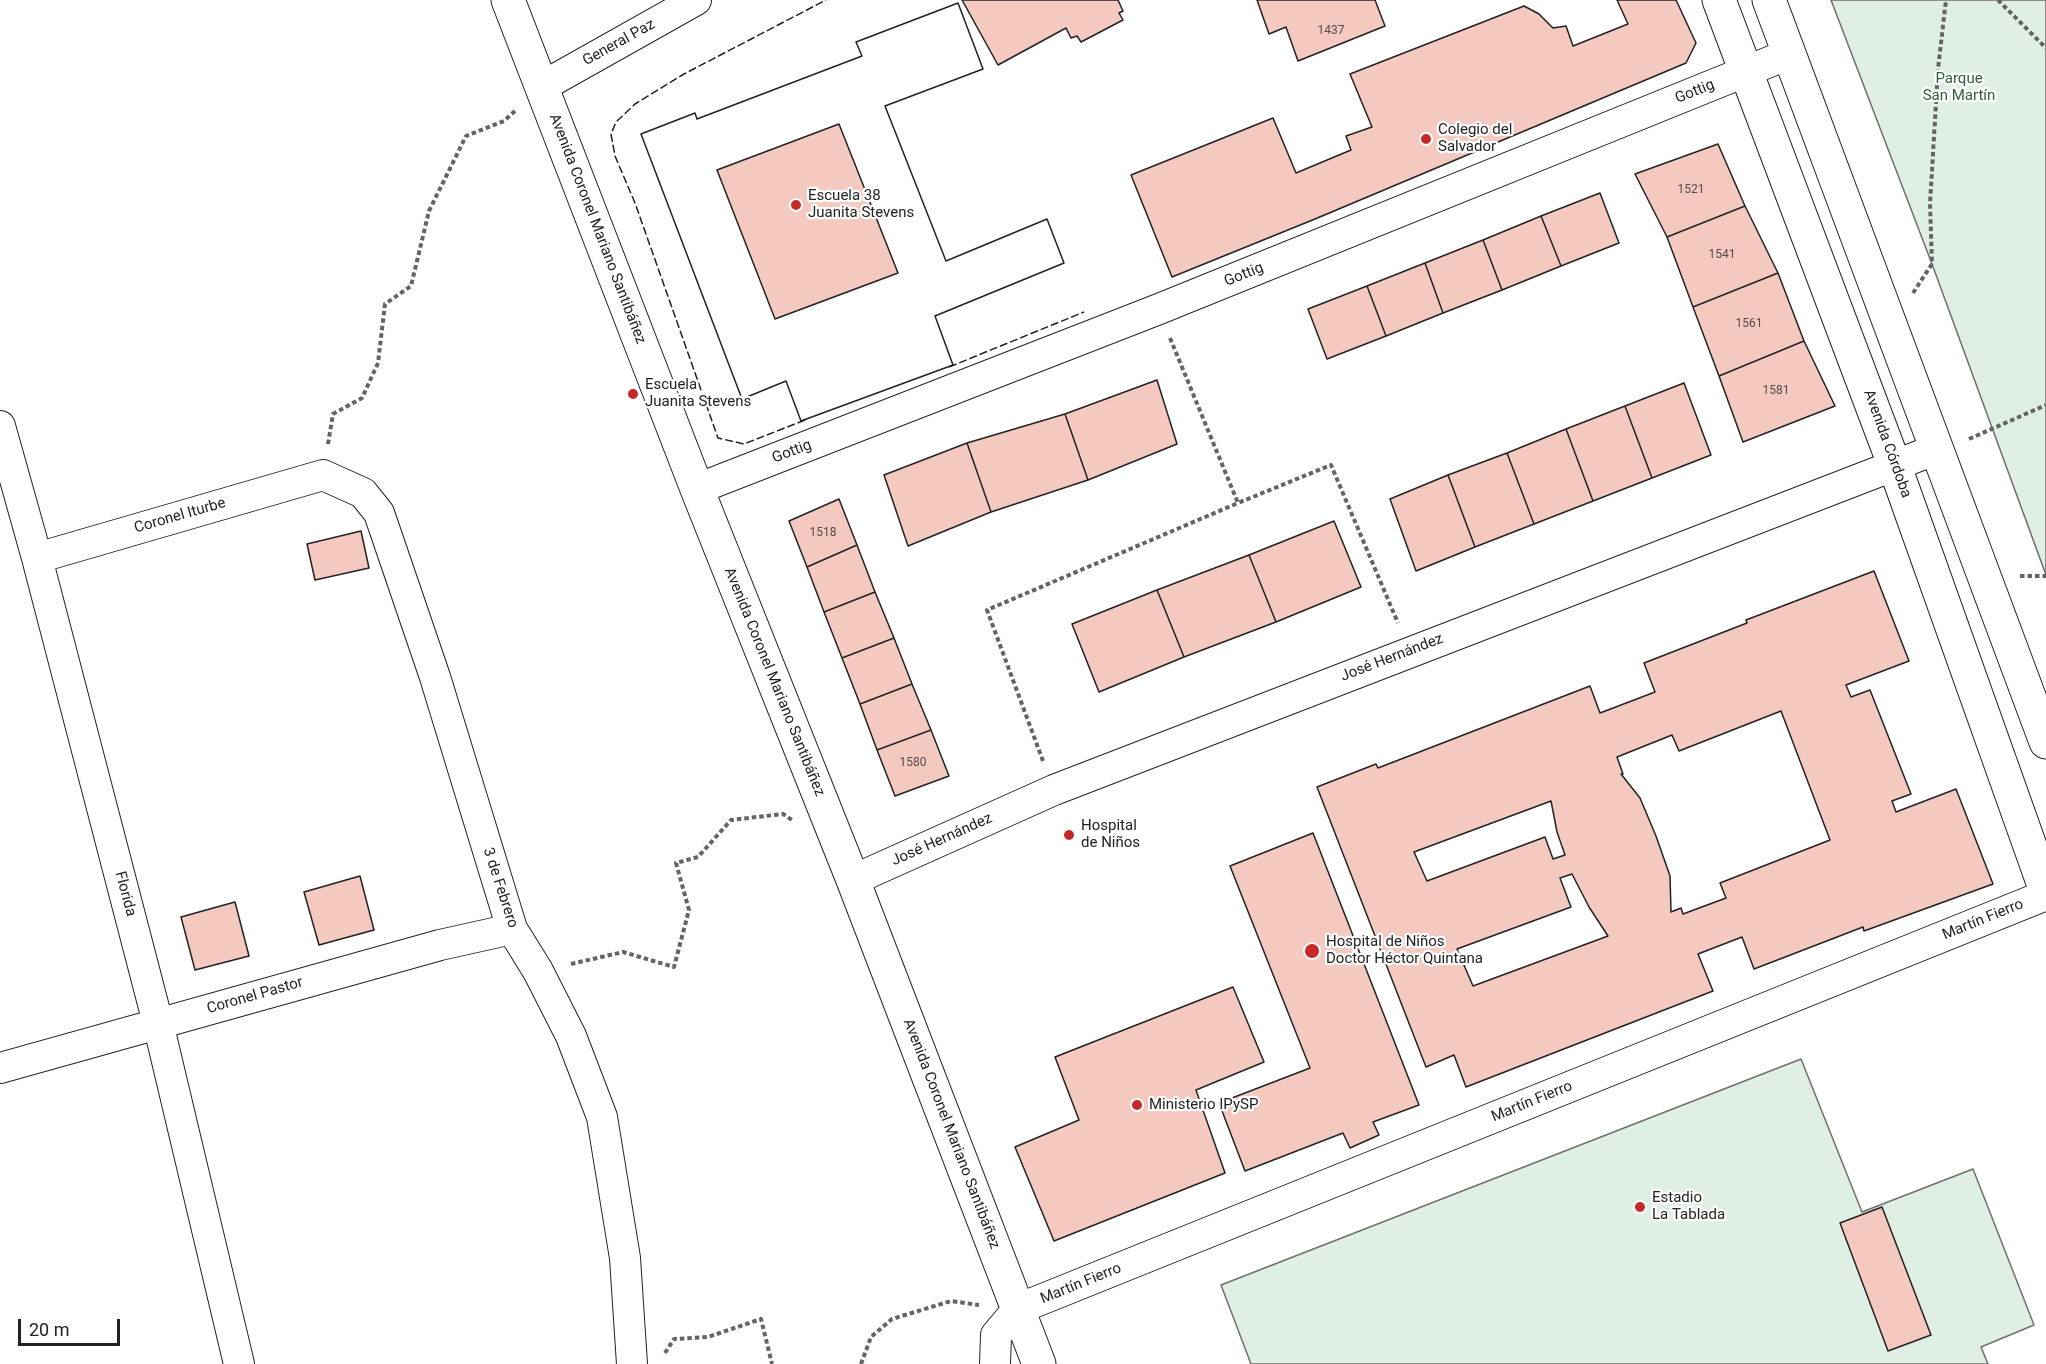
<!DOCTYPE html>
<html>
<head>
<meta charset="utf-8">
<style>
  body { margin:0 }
  #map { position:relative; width:2046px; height:1364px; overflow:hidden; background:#fff; font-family:Roboto,sans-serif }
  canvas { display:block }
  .scale { position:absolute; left:18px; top:1319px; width:102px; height:27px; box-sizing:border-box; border:3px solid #222; border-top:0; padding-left:8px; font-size:18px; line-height:21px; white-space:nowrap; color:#222; -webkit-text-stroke:4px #fff; paint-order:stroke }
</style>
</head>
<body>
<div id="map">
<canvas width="2046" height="1364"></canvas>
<div class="scale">20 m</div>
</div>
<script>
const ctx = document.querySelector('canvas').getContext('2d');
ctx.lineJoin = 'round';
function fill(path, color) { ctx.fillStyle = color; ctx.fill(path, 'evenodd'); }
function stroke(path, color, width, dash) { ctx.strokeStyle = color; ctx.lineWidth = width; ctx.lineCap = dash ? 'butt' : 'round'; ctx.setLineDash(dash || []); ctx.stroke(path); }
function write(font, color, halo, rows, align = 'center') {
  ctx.font = font + ' Roboto,sans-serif'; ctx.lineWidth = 4.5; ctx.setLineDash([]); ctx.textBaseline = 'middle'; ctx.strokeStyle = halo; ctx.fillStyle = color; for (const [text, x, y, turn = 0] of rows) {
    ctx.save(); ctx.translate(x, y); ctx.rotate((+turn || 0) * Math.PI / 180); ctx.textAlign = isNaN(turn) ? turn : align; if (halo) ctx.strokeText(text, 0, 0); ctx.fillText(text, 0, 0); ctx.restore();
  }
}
const green = new Path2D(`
  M 1831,0 L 2046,0 L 2046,575 L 1932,264 Z
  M 1801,1059 L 1862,1212 L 1973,1169 L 2034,1325 L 1981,1347 L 1988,1364 L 1251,1364 L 1221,1285 Z`);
fill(green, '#e0efe3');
stroke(green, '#6f6f6f', 1.5);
const building = new Path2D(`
  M 962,0 L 1118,0 L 1123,11 L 1119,13 L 1123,20 L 1081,42 L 1077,36 L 1071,38 L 1066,28 L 998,65 Z
  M 1257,0 L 1375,0 L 1385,26 L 1298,61 L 1286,27 L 1269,34 Z
  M 1617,0 L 1676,0 L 1696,43 L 1686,63 L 1315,219 L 1172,277 L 1131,175 L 1273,118 L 1296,173 L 1351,150 L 1346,136 L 1372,127 L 1350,74 L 1524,6 L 1539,14 L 1553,28 L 1566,26 L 1573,46 L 1628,24 Z
  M 958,3 L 983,69 L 885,106 L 946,261 L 1047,219 L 1064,263 L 935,316 L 953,365 L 801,421 L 786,381 L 742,399 L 641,134 L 695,113 L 697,119 L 862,56 L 856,42 ZM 839,124 L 898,273 L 775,319 L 717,170 Z
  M 958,3 L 983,69 L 885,106 L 946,261 L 1047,219 L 1064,263 L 935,316 L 953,365 L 801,421 L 786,381 L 742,399 L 641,134 L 695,113 L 697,119 L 862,56 L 856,42 Z
  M 1718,144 L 1745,206 L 1667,237 L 1635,174 Z
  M 1600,193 L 1619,243 L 1561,266 L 1541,216 Z
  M 1745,206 L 1778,273 L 1693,307 L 1667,237 Z
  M 1541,216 L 1561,266 L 1502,290 L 1483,240 Z
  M 1483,240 L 1502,290 L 1443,313 L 1425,263 Z
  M 1425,263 L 1443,313 L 1386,336 L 1367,286 Z
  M 1778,273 L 1804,341 L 1719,376 L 1693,307 Z
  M 1367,286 L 1386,336 L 1327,359 L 1308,309 Z
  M 1804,341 L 1835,406 L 1743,442 L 1719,376 Z
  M 1157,380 L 1177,444 L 1088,480 L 1065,414 Z
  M 1684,383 L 1711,455 L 1652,478 L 1625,406 Z
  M 1625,406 L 1652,478 L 1593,501 L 1566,429 Z
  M 1065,414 L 1088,480 L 991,512 L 967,443 Z
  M 1566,429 L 1593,501 L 1534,524 L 1507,453 Z
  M 967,443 L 991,512 L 908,546 L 884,475 Z
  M 1507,453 L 1534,524 L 1475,547 L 1448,475 Z
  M 1448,475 L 1475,547 L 1416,571 L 1390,499 Z
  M 839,499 L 857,545 L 807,567 L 789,521 Z
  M 1334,521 L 1361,587 L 1276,622 L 1249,555 Z
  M 361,531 L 369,568 L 315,580 L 307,544 Z
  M 857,545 L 875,592 L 824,612 L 807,567 Z
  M 1249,555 L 1276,622 L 1184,657 L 1157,590 Z
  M 1874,571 L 1909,661 L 1846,685 L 1851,697 L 1870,690 L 1911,794 L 1892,801 L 1896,812 L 1956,789 L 1993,884 L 1864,931 L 1863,927 L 1754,969 L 1742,937 L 1698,954 L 1713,991 L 1466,1087 L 1454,1055 L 1426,1067 L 1317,787 L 1376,764 L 1378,768 L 1590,686 L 1600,713 L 1655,692 L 1644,663 L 1747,623 L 1746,620 ZM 1781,711 L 1830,840 L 1720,883 L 1726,898 L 1683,914 L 1681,908 L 1671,912 L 1670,876 L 1656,836 L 1640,798 L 1621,774 L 1623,774 L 1617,757 L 1672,735 L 1679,751 ZM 1551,801 L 1557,832 L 1565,855 L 1553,859 L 1545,837 L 1427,881 L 1414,852 ZM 1572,874 L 1589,907 L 1608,936 L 1473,986 L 1457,949 L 1571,907 L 1560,878 Z
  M 1157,590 L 1184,657 L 1099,692 L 1072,624 Z
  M 875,592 L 894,638 L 842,658 L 824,612 Z
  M 894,638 L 912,684 L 860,704 L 842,658 Z
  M 912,684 L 931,730 L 877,750 L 860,704 Z
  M 931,730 L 949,776 L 895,796 L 877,750 Z
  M 1313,833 L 1419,1105 L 1373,1122 L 1379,1135 L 1350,1148 L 1343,1133 L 1245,1171 L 1219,1103 L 1310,1068 L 1230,866 Z
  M 360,876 L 374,930 L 319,945 L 304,892 Z
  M 235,902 L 249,956 L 195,970 L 181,917 Z
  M 1233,987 L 1264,1062 L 1196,1090 L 1225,1173 L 1054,1241 L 1015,1147 L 1079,1120 L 1055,1057 Z
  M 1882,1207 L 1931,1335 L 1888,1351 L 1840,1223 Z`);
fill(building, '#f3c9c0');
stroke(building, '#222', 1.5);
const street = new Path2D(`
  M 543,86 L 696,0
  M 0,426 L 37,558 L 158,1023 L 239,1364
  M 697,489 L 1159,309 L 1789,54
  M 37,558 L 323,475 L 363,493 L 379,513 L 435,677 L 512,929 L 538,971 L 571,1036 L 602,1117 L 625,1258 L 632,1364
  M 853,880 L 1054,790 L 1937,449
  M 0,1068 L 440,945 L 512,929
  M 995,1364 L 996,1335 L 1018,1309 L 2046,895`);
const primary = new Path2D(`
  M 508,0 L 697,489 L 853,880 L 1039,1364
  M 1719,0 L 1894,464 L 2046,891
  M 1769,0 L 2046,742`);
stroke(street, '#222', 32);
stroke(primary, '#222', 35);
stroke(new Path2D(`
  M 1998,0 L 2046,48
  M 1913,293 L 1932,264 L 1930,204 L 1938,69 L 1946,0
  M 1170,338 L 1238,503 L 1331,465 L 1398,623
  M 1969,439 L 2046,405
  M 328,444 L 333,414 L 362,398 L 378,363 L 385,304 L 411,286 L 429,211 L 466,136 L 504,121 L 515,111
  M 2020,576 L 2046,576
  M 1043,761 L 987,610 L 1238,503
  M 571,964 L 623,952 L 674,967 L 689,910 L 676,863 L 698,857 L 731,820 L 783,814 L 792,820
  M 665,1353 L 674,1339 L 708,1337 L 761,1319 L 772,1364
  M 861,1364 L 871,1337 L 892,1319 L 951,1301 L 979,1305`), '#646464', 4, [4.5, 3]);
stroke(street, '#fff', 30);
stroke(primary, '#fff', 33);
stroke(new Path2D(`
  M 949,367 L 1084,312
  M 805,420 L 744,444 L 718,438 L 635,203 L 615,156 L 611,134 L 616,122 L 635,104 L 684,74 L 826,0`), '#222', 1.5, [8, 3]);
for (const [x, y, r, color] of [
  [1426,139,6,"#c62828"],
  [796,205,6,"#c62828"],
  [633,394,6,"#c62828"],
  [1069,835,6,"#c62828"],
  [1312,951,8,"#c62828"],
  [1137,1105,6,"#c62828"],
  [1640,1207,6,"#c62828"]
]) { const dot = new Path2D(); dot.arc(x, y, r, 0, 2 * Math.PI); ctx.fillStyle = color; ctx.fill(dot); stroke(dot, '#fff', 2); }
write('12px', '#564c4a', null, [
  ["1437",1331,31],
  ["1521",1691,190],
  ["1541",1722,255],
  ["1561",1749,324],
  ["1581",1776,391],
  ["1518",823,533],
  ["1580",913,763]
]);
write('15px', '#222', '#fff', [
  ["General Paz",619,43,-29],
  ["Gottig",1695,92,-22],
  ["Avenida Coronel Mariano Santibáñez",597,229,69],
  ["Gottig",1244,275,-22],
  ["Avenida Córdoba",1887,444,70],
  ["Gottig",792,452,-21],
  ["Coronel Iturbe",180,516,-16],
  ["José Hernández",1392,658,-21],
  ["Avenida Coronel Mariano Santibáñez",774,682,68],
  ["José Hernández",942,840,-24],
  ["3 de Febrero",500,888,72],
  ["Florida",125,894,75],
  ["Martín Fierro",1983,920,-22],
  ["Coronel Pastor",255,996,-16],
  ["Martín Fierro",1532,1102,-22],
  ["Avenida Coronel Mariano Santibáñez",951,1134,69],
  ["Martín Fierro",1081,1284,-22]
]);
write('15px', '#2f5e38', '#fff', [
  ["Parque",1959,79],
  ["San Martín",1959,96]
]);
write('15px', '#222', '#fff', [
  ["Colegio del",1438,130],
  ["Salvador",1438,147],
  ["Escuela 38",808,196],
  ["Juanita Stevens",808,213],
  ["Escuela",645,385],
  ["Juanita Stevens",645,402],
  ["Hospital",1081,826],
  ["de Niños",1081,843],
  ["Hospital de Niños",1326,942],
  ["Doctor Héctor Quintana",1326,959],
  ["Ministerio IPySP",1149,1105],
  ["Estadio",1652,1198],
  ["La Tablada",1652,1215]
], 'left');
</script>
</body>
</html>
